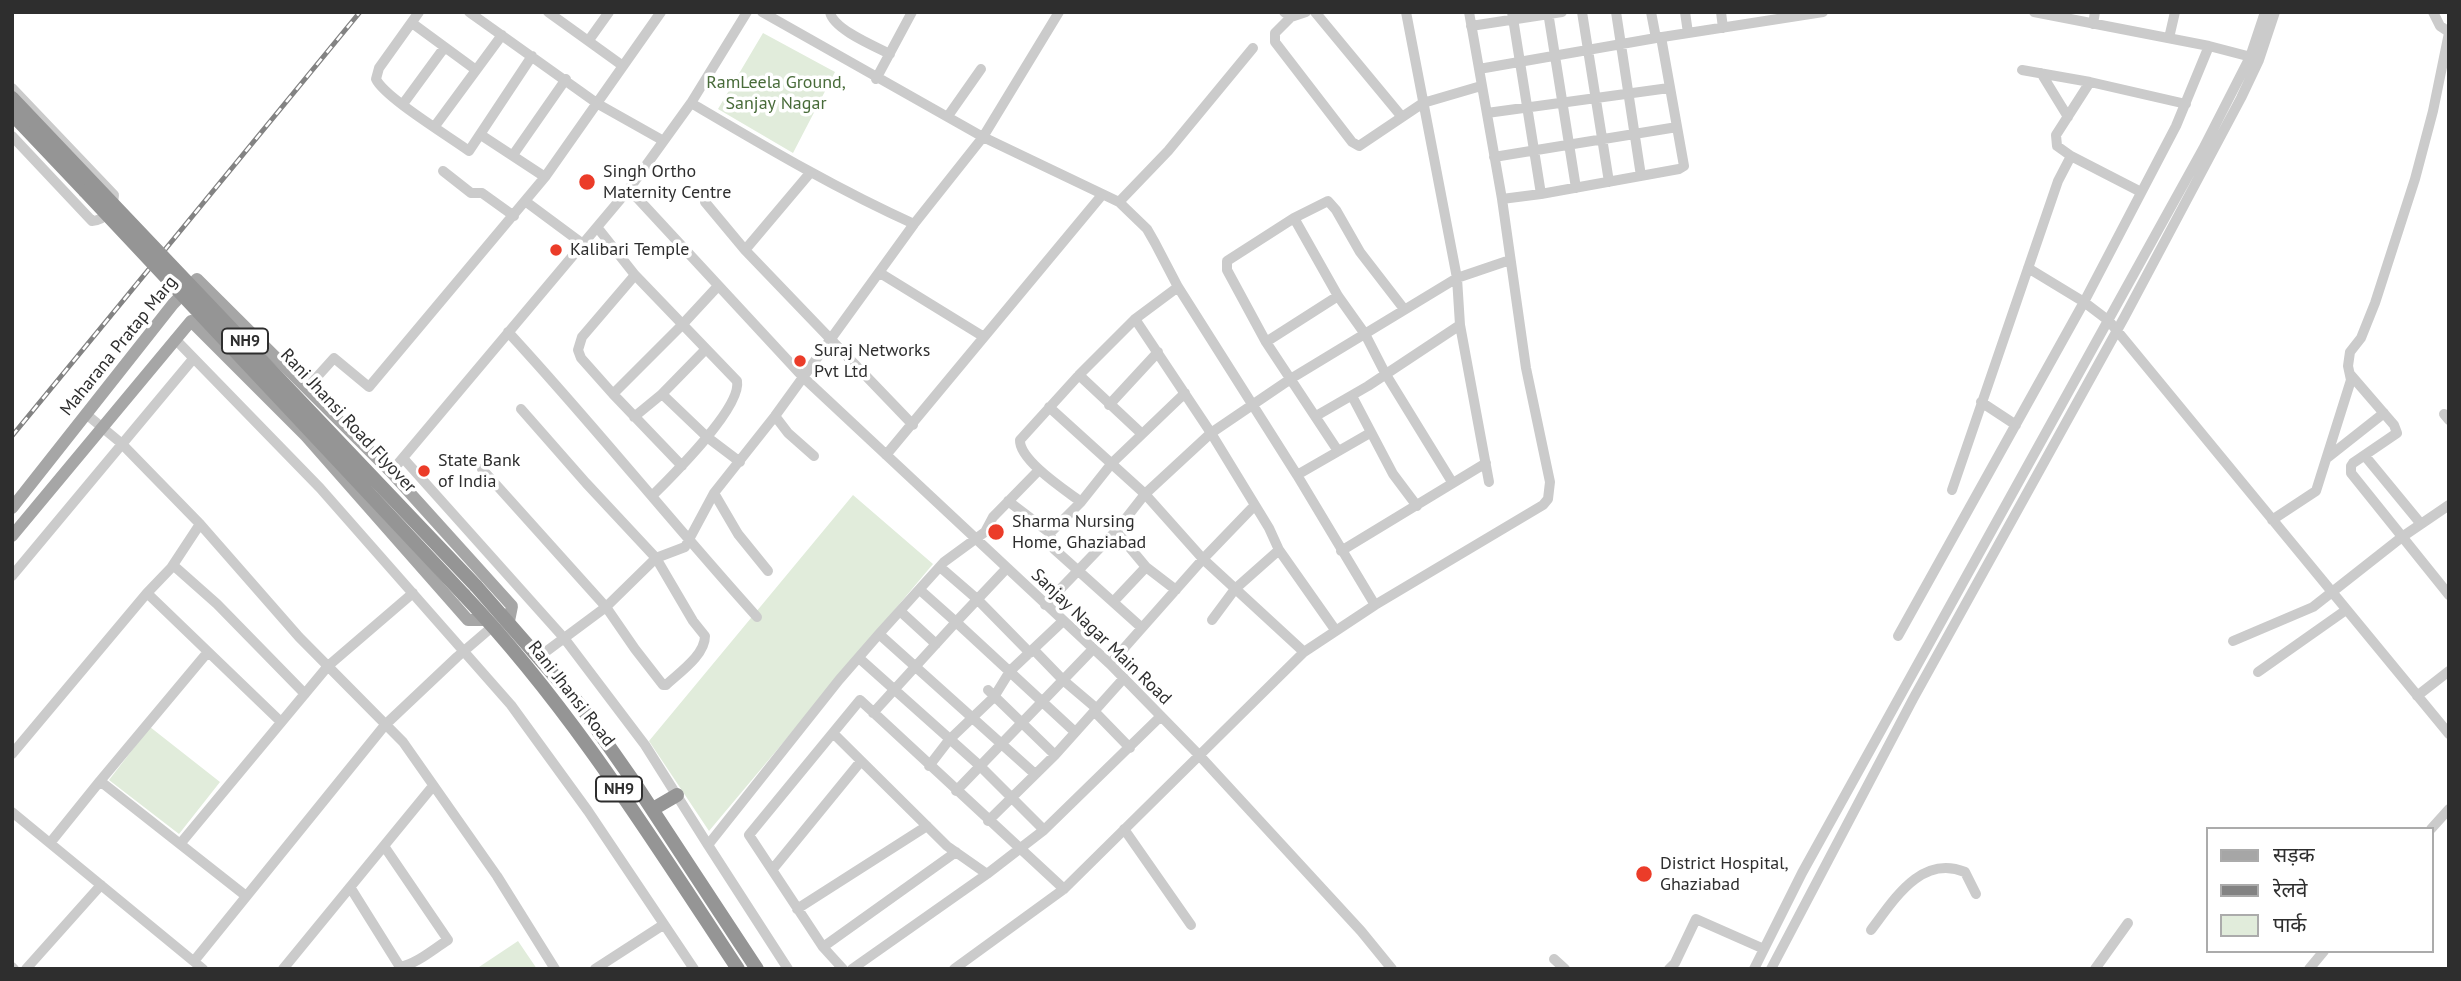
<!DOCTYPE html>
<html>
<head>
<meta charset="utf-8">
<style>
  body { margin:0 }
  #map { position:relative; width:2461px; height:981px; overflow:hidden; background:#fff; font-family:"PT Sans","Noto Sans Devanagari",sans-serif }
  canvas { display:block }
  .frame { position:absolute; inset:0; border:14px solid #2e2e2e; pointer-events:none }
  .legend { position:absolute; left:2206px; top:827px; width:228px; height:126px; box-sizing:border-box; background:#fff; border:2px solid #ababab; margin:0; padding:9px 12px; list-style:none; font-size:21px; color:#2e2e2e }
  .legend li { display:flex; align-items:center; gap:14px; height:35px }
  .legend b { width:35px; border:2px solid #ababab }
</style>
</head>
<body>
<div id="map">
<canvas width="2461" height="981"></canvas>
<div class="frame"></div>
<ul class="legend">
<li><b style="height:9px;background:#a6a6a6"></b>सड़क</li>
<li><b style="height:9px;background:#838383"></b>रेलवे</li>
<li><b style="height:19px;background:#e1ecdb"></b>पार्क</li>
</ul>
</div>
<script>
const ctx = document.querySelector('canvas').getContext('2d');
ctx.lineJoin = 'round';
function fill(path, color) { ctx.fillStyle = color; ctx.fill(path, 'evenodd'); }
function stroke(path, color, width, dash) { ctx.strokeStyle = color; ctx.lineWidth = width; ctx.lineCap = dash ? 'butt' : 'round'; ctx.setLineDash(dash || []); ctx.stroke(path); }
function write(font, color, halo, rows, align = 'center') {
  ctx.font = font + ' "PT Sans",sans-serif'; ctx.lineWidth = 7; ctx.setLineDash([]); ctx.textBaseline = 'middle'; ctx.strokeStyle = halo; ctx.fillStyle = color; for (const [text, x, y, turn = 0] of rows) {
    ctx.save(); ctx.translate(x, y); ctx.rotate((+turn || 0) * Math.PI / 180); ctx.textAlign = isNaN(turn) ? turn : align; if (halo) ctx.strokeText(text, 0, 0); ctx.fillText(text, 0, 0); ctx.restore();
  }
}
fill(new Path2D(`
  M 763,33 L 835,72 L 793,153 L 718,109 Z
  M 853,495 L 933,564 L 709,831 L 649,741 Z
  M 150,727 L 220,782 L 179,834 L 109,780 Z
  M 518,941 L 537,969 L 476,969 Z`), '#e1ecdb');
stroke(new Path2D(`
  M 419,12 L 379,68 L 376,79 C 384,97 450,137 469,151 L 532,56
  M 469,12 L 598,104 L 662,140
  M 548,12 L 623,66
  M 762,12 L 983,137 L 1119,202 L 1147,229 L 1155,243 L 1178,287 L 1297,475 L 1375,605
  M 830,12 C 833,29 874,46 890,54
  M 1284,12 L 1291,17 L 1306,12
  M 1315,12 L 1402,117
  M 1406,12 L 1457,278 L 1460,325 L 1489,482
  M 1512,12 L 1541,194
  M 1548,12 L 1576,188
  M 1582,12 L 1609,182
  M 1616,12 L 1641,176
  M 1651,12 L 1656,38
  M 1685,12 L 1688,33
  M 1721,12 L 1723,28
  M 2034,12 L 2209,46 L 2255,58
  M 2433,12 L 2440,26 L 2449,32
  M 1291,17 L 1275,33 L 1275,42 L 1352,142 L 1359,146 L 1423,103 L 1481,86
  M 412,23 L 476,70
  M 2093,24 L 2095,12
  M 1471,26 L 1562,12
  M 2169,38 L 2175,12
  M 589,40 L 609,12
  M 1479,69 L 1656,38 L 1823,12
  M 2022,70 L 2090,82 L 2186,104
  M 2041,73 L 2068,117
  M 876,79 L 912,12
  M 2090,82 L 2056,135 L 2057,146 L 2071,156 L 2141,192
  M 12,88 L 114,195 C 113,208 106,220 92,221 L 12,136
  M 691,103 C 764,146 836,189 914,224
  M 403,104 L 444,48
  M 1487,113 L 1669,88
  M 948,116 L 981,69
  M 435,126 L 502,35
  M 481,135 L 545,177
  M 513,155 L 566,79
  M 1494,157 L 1677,127
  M 443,171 L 471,193 L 482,193 L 514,216
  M 629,189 L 804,378 L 1110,664 L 1198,754 L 1361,931 L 1392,969
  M 1502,199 L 1541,194 L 1679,169 L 1684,166 L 1661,37
  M 525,201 L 583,244
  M 705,202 L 745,250 L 913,425
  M 1119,202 L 1168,151 L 1253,48
  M 1294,218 L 1338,296 L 1365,334 L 1385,373 L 1452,482
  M 597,227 L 635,275 L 737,381 C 742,407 672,476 653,495
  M 745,250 L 810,173
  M 2028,268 L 2084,302 L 2109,321 L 2449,734
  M 880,273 L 984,337
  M 635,275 L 582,337 L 578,350 L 581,358 L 613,394 L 682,466
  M 1135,319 L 1211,433 L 1269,528 L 1279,550 L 1336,631
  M 508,332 C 594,425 672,523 757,617
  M 175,339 L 320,488 L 511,705 L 588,811 L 694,969
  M 1266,342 L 1338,296
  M 2350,374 L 2394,425 L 2397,433 L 2353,463 L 2351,466 L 2351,473 L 2449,595
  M 1079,375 L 1142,434
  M 307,388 L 334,358 L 369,387 L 545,177 L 661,12
  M 613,394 L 681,326 L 718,286
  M 662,394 L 707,437 L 740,462
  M 1352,396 L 1393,474 L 1417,506
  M 1981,402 L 2016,425
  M 1109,405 L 1158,352
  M 1049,407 L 1145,494 L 1203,559 L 1304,652
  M 86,414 L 121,443 L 200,524 L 299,637 L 403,742 L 497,876 L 555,969
  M 2444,414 L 2449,420
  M 775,416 L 788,433 L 814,456
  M 1316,416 L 1368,386 L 1460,325
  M 634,417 L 662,394 L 705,350
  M 1338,451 L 1266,342 L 1227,270 L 1227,261 L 1294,218 L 1328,201 L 1336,210 L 1360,252 L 1404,309
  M 886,455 L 1102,195
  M 2365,456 L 2421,524
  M 403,458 L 564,638 L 645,745 L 708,845 L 839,680 L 879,634 L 944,562 L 985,532 L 993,517 L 1039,470
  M 2327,458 L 2384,413
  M 482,469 L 606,607 L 635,649 L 663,685 L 666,685 C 680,672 705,655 705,636 L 693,621 L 656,558 L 586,483 L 521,409
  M 391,472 L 629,189 L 691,103 L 747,12
  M 1297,475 L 1370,433
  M 1952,490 L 2058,181 L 2071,156
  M 714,493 L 738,534 L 768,571
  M 1008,501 L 1050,533 L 1054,549 L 1142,628
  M 1081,502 C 1065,490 1019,460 1020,440 L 1079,375 L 1135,319 L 1178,287
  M 2272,520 L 2316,491 L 2351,380 L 2348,366 L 2350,352 L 2361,338 L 2375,303 L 2415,179 L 2433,111 L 2449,33
  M 1116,531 L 1146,567 L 1176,590
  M 1050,533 L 1081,502 L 1112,463 L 1185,393
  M 1341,551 L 1486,463
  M 173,565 L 217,604 L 305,694
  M 940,567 L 977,599 L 1030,653
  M 12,576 L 193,359
  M 920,590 L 956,622 L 1006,569
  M 147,593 L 281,722
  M 1114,601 L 1146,567
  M 1045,605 L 1116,531 L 1145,494 L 1211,433 L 1292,378 L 1457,278 L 1510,260
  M 900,611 L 936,644
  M 1212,620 L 1235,589 L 1279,550
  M 879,634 L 1035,774
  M 1898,636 L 2084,302 L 2176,126 L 2209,46
  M 2233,641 L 2313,607 L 2402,537 L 2449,505
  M 1033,649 L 1063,680 L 1096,708
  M 207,653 L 100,781 L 246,896
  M 540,656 L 606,607 L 656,558 L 685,547 L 714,493 L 775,416 L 914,224 L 983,137 L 1059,12
  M 859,658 L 980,766 L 1044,830
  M 1110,664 L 1203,559 L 1255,505
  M 2258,672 L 2346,610
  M 988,690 L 1055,755
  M 2417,696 L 2449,671
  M 1094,711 L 1130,748
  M 873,713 L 956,622 L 1075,732
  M 833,733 L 947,846 L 987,874
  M 12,754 L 147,593 L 171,568 L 200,524
  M 929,766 L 949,740 L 994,697 L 1010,671 L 1063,621
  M 956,791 L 1093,649
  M 12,812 L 203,969
  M 988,821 L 1055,755 L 1124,678
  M 1124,829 L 1191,925
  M 2431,829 L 2449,809
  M 50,843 L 100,781
  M 180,844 L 328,666 L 413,593
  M 708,845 L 788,969
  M 772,870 L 861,761
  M 350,887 L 400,967 C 418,963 432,950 448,940 L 384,846
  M 797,909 L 927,826
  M 1871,930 C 1894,900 1921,854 1965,872 L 1976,894
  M 823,947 L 956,852
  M 1554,959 L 1565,969
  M 194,961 L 385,725 L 457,657 L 492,627
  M 12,967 L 14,969
  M 26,969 L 101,885
  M 283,969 L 433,786
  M 595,969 L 663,925
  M 843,969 L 823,947 L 749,835 L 860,700 L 1064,889
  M 852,969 L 987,874 L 1044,830 L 1161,716
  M 954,969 L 1064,889 L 1304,652 L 1375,605 L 1543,505 L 1548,499 L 1550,482 L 1526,368 L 1502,199 L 1469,12
  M 1669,969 L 1675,963 L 1696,919 L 1764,949
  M 1754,969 L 1802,873 L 2203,149 L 2250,57 L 2265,12
  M 1771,969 L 1913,699 L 2125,316 L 2241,98 L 2259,60 L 2275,12
  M 2095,969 L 2128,923
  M 2309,969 L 2324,951`), '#cbcbcb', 10);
stroke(new Path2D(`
  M 12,508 L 173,304 L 197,279 L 391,472 L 512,606 L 509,621
  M 12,536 L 191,321 L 306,436 L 468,620 L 486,620`), '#a6a6a6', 12);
stroke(new Path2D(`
  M 12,114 L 85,191
  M 476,586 L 580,705 L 636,785 L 757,969
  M 464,595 C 571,708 652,839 738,969
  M 653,809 L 677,795`), '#959595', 14);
const rail = new Path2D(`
  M 12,436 L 360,12`);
stroke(rail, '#838383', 5);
stroke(rail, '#fff', 2.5, [8]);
stroke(new Path2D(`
  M 12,98 L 476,586
  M 85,191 L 464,595`), '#959595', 14);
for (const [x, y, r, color] of [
  [587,182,9,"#eb3c29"],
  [556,250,7,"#eb3c29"],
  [800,361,7,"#eb3c29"],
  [424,471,7,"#eb3c29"],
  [996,532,9,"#eb3c29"],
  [1644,874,9,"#eb3c29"]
]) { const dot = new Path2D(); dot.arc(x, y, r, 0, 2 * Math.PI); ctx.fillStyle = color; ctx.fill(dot); stroke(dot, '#fff', 2.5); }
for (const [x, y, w] of [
  [245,341,46],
  [619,789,46]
]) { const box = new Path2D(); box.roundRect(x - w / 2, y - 12.5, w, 25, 5); ctx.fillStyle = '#fff'; ctx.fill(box); stroke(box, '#2e2e2e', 2); }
write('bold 16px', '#2e2e2e', null, [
  ["NH9",245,341],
  ["NH9",619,789]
]);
write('18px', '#486b39', '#fff', [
  ["RamLeela Ground,",776,83],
  ["Sanjay Nagar",776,104]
]);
write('18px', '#2e2e2e', '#fff', [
  ["Singh Ortho",603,172],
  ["Maternity Centre",603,193],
  ["Kalibari Temple",570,250],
  ["Suraj Networks",814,351],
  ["Pvt Ltd",814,372],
  ["State Bank",438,461],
  ["of India",438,482],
  ["Sharma Nursing",1012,522],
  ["Home, Ghaziabad",1012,543],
  ["District Hospital,",1660,864],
  ["Ghaziabad",1660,885]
], 'left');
write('18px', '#2e2e2e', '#fff', [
  ["Maharana Pratap Marg",119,346,-51],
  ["Rani Jhansi Road Flyover",348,421,47],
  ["Sanjay Nagar Main Road",1101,637,44],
  ["Rani Jhansi Road",571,694,52]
]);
</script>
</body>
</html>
